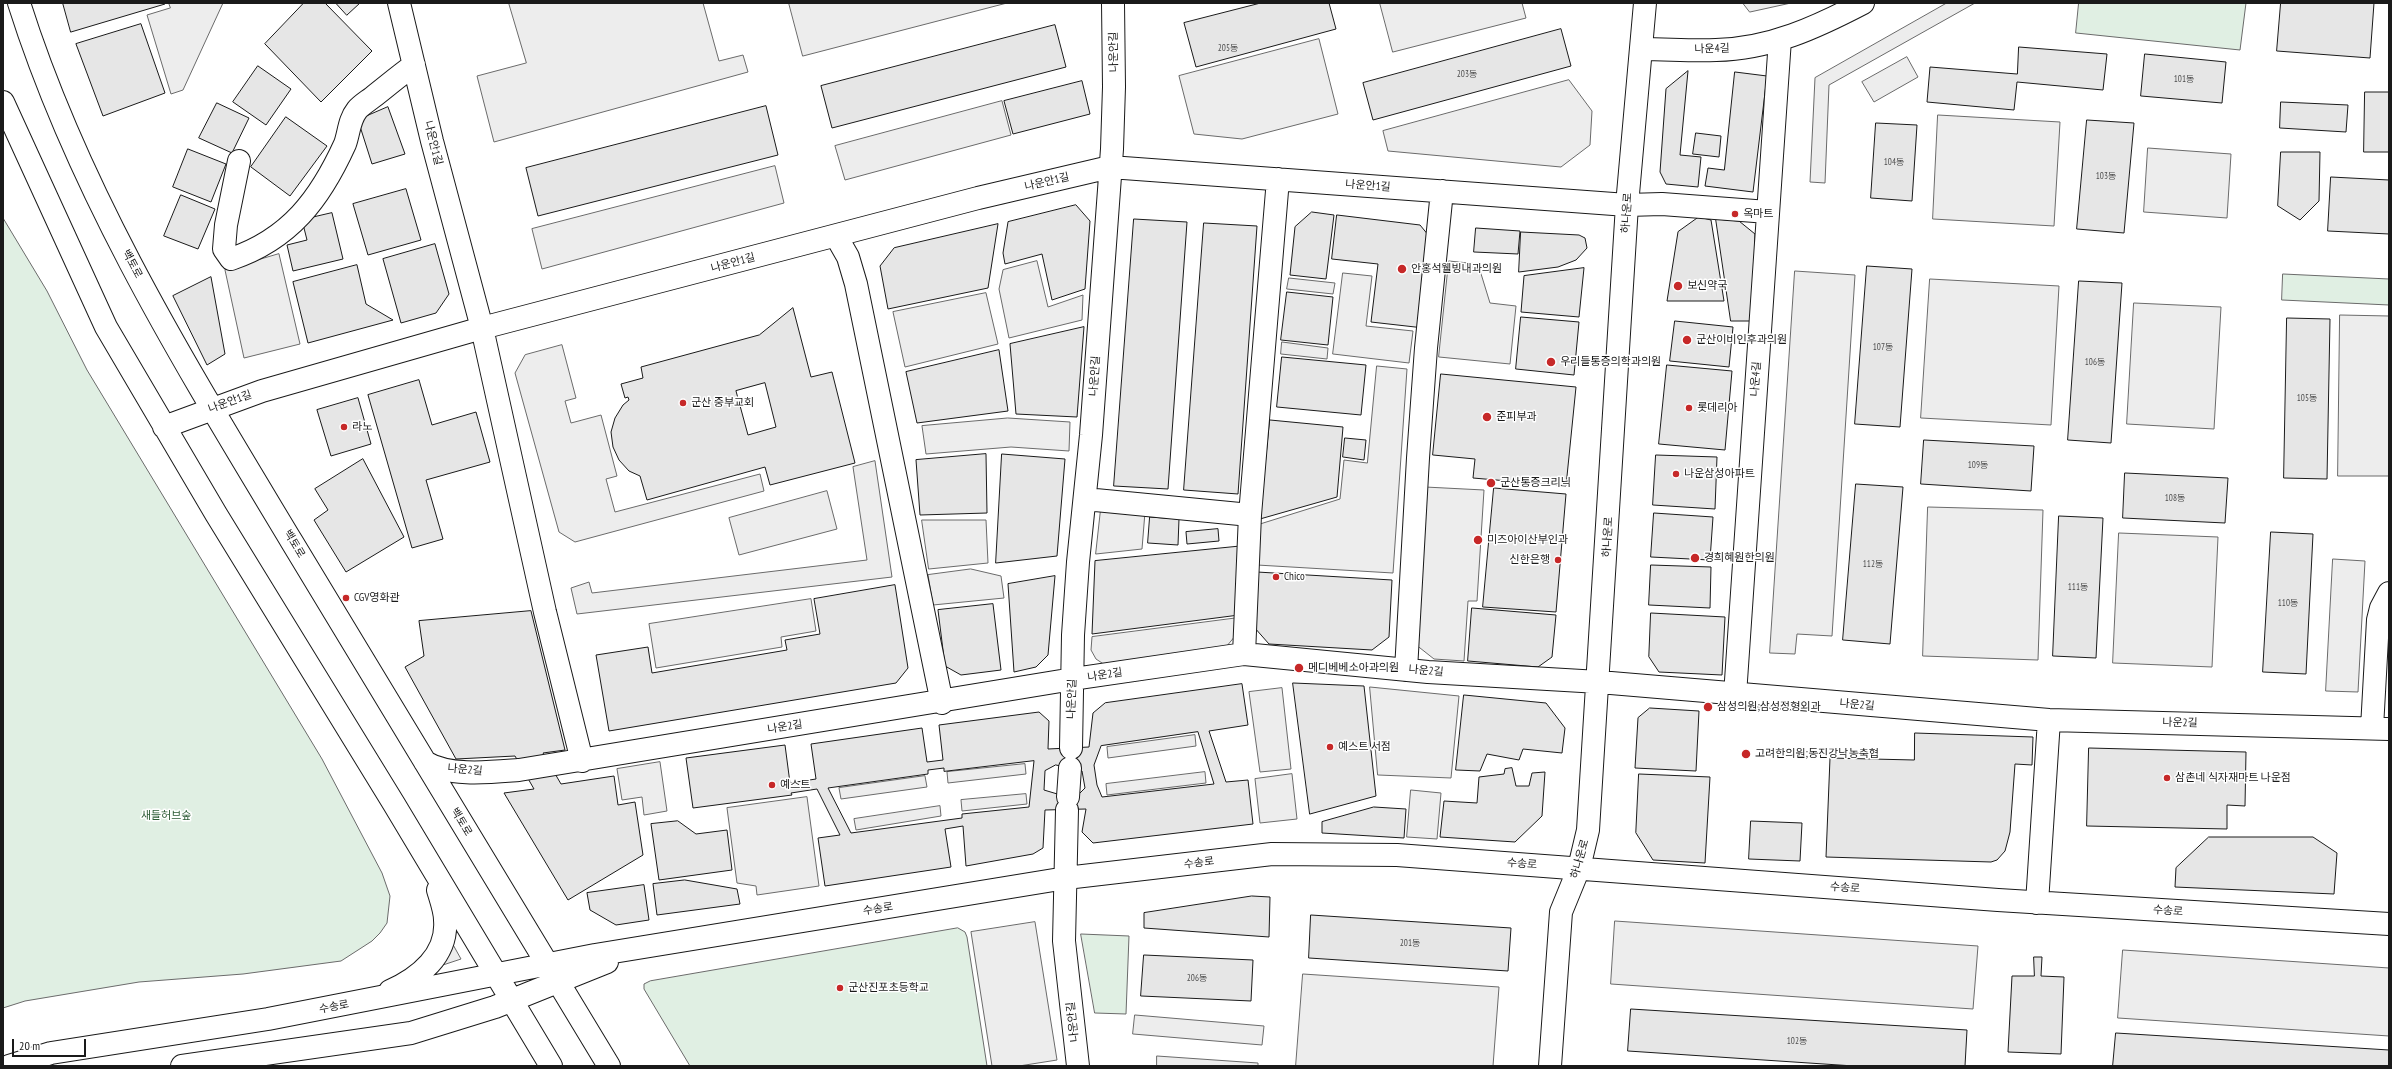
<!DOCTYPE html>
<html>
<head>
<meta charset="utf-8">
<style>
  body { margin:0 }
  #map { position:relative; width:2392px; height:1069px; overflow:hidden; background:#fff; font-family:"PT Sans Narrow",sans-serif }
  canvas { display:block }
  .frame { position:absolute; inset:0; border:4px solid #1a1a1a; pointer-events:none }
  .scale { position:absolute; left:12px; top:1039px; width:74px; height:18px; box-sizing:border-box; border:2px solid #1a1a1a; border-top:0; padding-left:5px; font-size:12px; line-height:14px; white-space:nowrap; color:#1a1a1a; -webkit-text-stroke:3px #fff; paint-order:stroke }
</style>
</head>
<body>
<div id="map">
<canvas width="2392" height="1069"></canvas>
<div class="frame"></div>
<div class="scale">20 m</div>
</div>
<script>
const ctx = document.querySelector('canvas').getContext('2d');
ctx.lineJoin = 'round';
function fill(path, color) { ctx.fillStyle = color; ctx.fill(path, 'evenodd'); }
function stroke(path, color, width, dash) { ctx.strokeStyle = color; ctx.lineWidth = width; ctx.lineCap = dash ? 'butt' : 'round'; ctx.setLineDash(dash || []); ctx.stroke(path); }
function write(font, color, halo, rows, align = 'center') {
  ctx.font = font + ' "PT Sans Narrow","Noto Sans KR",sans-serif'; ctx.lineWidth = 3; ctx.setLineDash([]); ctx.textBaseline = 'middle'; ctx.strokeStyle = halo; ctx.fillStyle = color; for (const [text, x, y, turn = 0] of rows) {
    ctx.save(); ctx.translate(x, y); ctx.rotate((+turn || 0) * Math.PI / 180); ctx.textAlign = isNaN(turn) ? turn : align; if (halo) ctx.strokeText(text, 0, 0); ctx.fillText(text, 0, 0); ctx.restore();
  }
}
const green = new Path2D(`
  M 2079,3 L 2246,3 L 2240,50 L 2076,33 Z
  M 3,218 L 47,291 L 87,370 L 322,759 L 382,873 L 390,896 L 387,923 L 380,933 L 372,941 L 341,961 L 243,974 L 139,982 L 25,1001 L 3,1008 Z
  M 2283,274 L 2389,279 L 2389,305 L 2282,300 Z
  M 958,928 L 965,932 L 967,937 L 987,1066 L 690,1066 L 644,989 L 644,984 L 650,981 Z
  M 1081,934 L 1129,936 L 1126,1014 L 1095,1013 Z`);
fill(green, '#e0efe3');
stroke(green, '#6a6a6a', 1);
const parking = new Path2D(`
  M 169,3 L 223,3 L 183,90 L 171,94 L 147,15 L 170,8 Z
  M 509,3 L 703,3 L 719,61 L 743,55 L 748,72 L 494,142 L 477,76 L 526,63 Z
  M 789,3 L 1007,3 L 803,56 Z
  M 1380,3 L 1522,3 L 1526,18 L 1393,52 Z
  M 1743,3 L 1791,3 L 1750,12 Z
  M 1947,3 L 1975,3 L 1829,85 L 1825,183 L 1810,182 L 1815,78 Z
  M 1319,39 L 1338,114 L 1242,139 L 1194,134 L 1179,76 Z
  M 1907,57 L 1918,77 L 1874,102 L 1862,82 Z
  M 1569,80 L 1592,111 L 1590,145 L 1561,167 L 1388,151 L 1383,131 Z
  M 1002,101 L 1011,135 L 845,180 L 835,146 Z
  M 1938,115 L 2060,122 L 2054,226 L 1933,219 Z
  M 2148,148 L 2231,154 L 2227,218 L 2144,212 Z
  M 775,166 L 784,203 L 542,269 L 532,229 Z
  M 279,254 L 300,344 L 244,358 L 225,270 Z
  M 1037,261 L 1048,307 L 1083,295 L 1082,320 L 1009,338 L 999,289 L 1003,270 Z
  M 1449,261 L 1478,264 L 1490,303 L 1516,306 L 1510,364 L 1439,357 Z
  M 1795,271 L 1855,275 L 1832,636 L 1797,634 L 1795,654 L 1770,653 Z
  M 1343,273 L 1372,276 L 1366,326 L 1413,331 L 1409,363 L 1333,354 Z
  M 1289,278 L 1335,283 L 1333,294 L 1287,289 Z
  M 1930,279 L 2059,286 L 2051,425 L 1921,418 Z
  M 986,293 L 998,344 L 905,367 L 893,312 Z
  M 2134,303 L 2221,307 L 2214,429 L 2127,424 Z
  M 2340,315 L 2389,316 L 2389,476 L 2338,476 Z
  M 1282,342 L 1328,348 L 1327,359 L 1281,354 Z
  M 562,345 L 576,398 L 565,401 L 571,423 L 601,415 L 617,476 L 606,479 L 615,512 L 760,474 L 764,491 L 575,542 L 559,532 L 515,373 L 525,355 Z
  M 1377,366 L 1407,369 L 1393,573 L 1257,565 L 1260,524 L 1340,499 L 1344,460 L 1367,463 Z
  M 1008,418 L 1070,422 L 1069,451 L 1011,447 L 926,454 L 922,426 Z
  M 875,461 L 892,577 L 577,614 L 571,588 L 589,582 L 592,593 L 867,560 L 853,467 Z
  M 1425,487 L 1484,490 L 1477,601 L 1468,601 L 1464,661 L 1434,659 L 1415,644 Z
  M 827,491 L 837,529 L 739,555 L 729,518 Z
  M 1928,507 L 2043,510 L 2038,660 L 1923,656 Z
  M 1101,509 L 1145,512 L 1142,549 L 1096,554 Z
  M 922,520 L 986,520 L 988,563 L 929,569 Z
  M 2119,533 L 2218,537 L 2212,667 L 2113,663 Z
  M 2333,559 L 2365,561 L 2358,692 L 2326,691 Z
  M 971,569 L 1001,576 L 1004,598 L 933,605 L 928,575 Z
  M 811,599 L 816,631 L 781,637 L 782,647 L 656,668 L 649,624 Z
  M 1238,618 L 1236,635 L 1226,647 L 1105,665 L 1096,659 L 1091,650 L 1092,637 Z
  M 1370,687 L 1459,696 L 1451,778 L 1378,775 Z
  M 1282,688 L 1291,769 L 1260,772 L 1249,692 Z
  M 1195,735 L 1196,746 L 1108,758 L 1107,747 Z
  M 660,762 L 667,811 L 644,815 L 642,797 L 622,800 L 617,769 Z
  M 1025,764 L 1026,774 L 948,783 L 947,772 Z
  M 1205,772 L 1206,783 L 1107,795 L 1106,784 Z
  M 1292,774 L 1297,819 L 1260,823 L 1255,779 Z
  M 925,776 L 927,787 L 841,799 L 839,788 Z
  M 1411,790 L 1441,793 L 1437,839 L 1407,837 Z
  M 1026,794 L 1027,804 L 962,811 L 961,800 Z
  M 807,797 L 819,886 L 757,895 L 756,886 L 737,883 L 727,808 Z
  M 940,806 L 941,816 L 856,830 L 854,819 Z
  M 1615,921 L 1978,946 L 1973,1009 L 1611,984 Z
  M 1035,922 L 1057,1060 L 1019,1066 L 992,1066 L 971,932 Z
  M 451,941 L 461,959 L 440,966 Z
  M 2123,950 L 2389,968 L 2389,1036 L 2118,1018 Z
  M 1303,974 L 1499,987 L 1493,1066 L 1296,1066 Z
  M 1135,1015 L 1264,1026 L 1262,1045 L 1133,1034 Z
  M 1157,1056 L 1258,1063 L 1258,1066 L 1157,1066 Z`);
fill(parking, '#ededed');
stroke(parking, '#6a6a6a', 1);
const building = new Path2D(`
  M 63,3 L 165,3 L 165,4 L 71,32 Z
  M 304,3 L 325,3 L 372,51 L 321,102 L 265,44 Z
  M 336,3 L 360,3 L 347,15 Z
  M 1261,3 L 1329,3 L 1336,29 L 1196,67 L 1184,23 Z
  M 2281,3 L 2374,3 L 2370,58 L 2277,51 Z
  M 141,24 L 165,93 L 103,116 L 76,44 Z
  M 1055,25 L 1066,67 L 832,128 L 821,86 Z
  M 1561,29 L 1571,66 L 1373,120 L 1363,83 Z
  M 2019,47 L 2107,54 L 2103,90 L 2017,82 L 2014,110 L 1927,102 L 1930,67 L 2017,74 Z
  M 2145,54 L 2226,62 L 2222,103 L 2141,96 Z
  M 258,66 L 291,89 L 266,125 L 233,102 Z
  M 1688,71 L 1680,155 L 1701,157 L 1698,187 L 1666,184 L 1660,172 L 1666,89 Z
  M 1735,72 L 1767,76 L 1753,192 L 1705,186 L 1708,168 L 1724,170 Z
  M 1082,81 L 1090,114 L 1013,134 L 1004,101 Z
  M 2365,92 L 2389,92 L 2389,152 L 2364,152 Z
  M 2281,102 L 2348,105 L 2346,132 L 2280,128 Z
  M 217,103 L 249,118 L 232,153 L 199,138 Z
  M 766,106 L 778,155 L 538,216 L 526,168 Z
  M 388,107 L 405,154 L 372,164 L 358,120 Z
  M 286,117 L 327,146 L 290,196 L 251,167 Z
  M 2087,120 L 2134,123 L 2124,233 L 2077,229 Z
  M 1876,123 L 1917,125 L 1912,201 L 1871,198 Z
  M 1696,133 L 1721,136 L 1719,157 L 1693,154 Z
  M 188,149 L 226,164 L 211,202 L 173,187 Z
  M 2281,152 L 2320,152 L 2319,201 L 2300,220 L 2278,206 Z
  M 2331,177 L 2389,180 L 2389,234 L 2328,231 Z
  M 406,189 L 421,240 L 368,255 L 353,204 Z
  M 181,195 L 215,209 L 198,249 L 164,236 Z
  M 1076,205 L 1090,221 L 1085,289 L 1052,300 L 1042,254 L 1005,264 L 1003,253 L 1008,222 Z
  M 1312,212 L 1334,215 L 1326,279 L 1290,275 L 1295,227 Z
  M 332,213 L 343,259 L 293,271 L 287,245 L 307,240 L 302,220 Z
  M 1337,215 L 1420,225 L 1434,242 L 1424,328 L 1371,322 L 1378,264 L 1332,259 Z
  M 1699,217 L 1711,220 L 1724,301 L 1667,301 L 1678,232 Z
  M 1134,219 L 1187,222 L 1168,489 L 1114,486 Z
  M 1716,219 L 1739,221 L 1755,234 L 1753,321 L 1731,321 Z
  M 1204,223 L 1257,226 L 1238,494 L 1184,490 Z
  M 998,224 L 988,288 L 888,309 L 880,266 L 894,248 Z
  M 1476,228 L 1520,231 L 1518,254 L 1474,252 Z
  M 1521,232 L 1579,235 L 1585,238 L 1587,248 L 1576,260 L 1558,267 L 1519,272 Z
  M 435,244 L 449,294 L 436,313 L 401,323 L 383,259 Z
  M 357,265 L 366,304 L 393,320 L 308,343 L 293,282 Z
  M 1867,266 L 1912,269 L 1900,427 L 1855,424 Z
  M 1584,268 L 1579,317 L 1521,312 L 1524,276 Z
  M 211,277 L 225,354 L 207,365 L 173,296 Z
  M 2079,281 L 2122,283 L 2111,443 L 2068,440 Z
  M 1287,292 L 1333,297 L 1328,345 L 1281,340 Z
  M 793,308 L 811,377 L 832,372 L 855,463 L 770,485 L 765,467 L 647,500 L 640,476 L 629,471 L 619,460 L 613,447 L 611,432 L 615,418 L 623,405 L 629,400 L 628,397 L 625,398 L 621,384 L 643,378 L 641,367 L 759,335 ZM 765,383 L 776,427 L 748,435 L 736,391 Z
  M 1521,317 L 1579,322 L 1574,375 L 1516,369 Z
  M 2287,318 L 2330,319 L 2327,479 L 2284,478 Z
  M 1675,321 L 1733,327 L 1729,367 L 1670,361 Z
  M 1084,327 L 1077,417 L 1016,414 L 1010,344 Z
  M 999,350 L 1008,411 L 917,423 L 906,372 Z
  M 1282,357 L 1366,365 L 1361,415 L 1277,407 Z
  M 1667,365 L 1732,371 L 1725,450 L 1659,444 Z
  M 1441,374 L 1576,387 L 1566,486 L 1473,478 L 1475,459 L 1433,455 Z
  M 419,380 L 432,425 L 476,412 L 490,462 L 426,480 L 443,539 L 412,548 L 368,395 Z
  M 358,398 L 371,444 L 331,456 L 317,410 Z
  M 1270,420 L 1343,427 L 1337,497 L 1260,519 Z
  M 1345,438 L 1366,440 L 1364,460 L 1343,457 Z
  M 1924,440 L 2034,446 L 2031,491 L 1921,484 Z
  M 986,454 L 987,513 L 920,515 L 916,460 Z
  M 1002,454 L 1065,459 L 1057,556 L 996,563 Z
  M 1656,455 L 1717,457 L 1715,509 L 1653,505 Z
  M 363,459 L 404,537 L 346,572 L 314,520 L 328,510 L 315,489 Z
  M 2125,473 L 2228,478 L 2225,523 L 2123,518 Z
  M 1856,484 L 1903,487 L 1890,644 L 1843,640 Z
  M 1494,488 L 1566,494 L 1556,612 L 1483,607 Z
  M 1654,513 L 1713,517 L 1710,560 L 1651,557 Z
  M 2059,516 L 2103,518 L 2096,658 L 2053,656 Z
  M 1150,517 L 1179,519 L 1178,545 L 1148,543 Z
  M 1218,529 L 1219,541 L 1187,544 L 1186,532 Z
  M 2271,532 L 2313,534 L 2306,674 L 2263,672 Z
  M 1244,546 L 1239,615 L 1092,634 L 1095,561 Z
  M 1651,565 L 1711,567 L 1710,608 L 1649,605 Z
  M 1257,572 L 1392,580 L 1389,637 L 1372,650 L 1269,644 L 1254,627 Z
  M 1055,576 L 1048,655 L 1036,667 L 1014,672 L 1008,584 Z
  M 895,585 L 908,668 L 896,683 L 609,731 L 596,655 L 648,647 L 652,673 L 787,650 L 785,640 L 820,634 L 814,599 Z
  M 993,604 L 1001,670 L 961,675 L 945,666 L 938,610 Z
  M 1472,608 L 1556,615 L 1552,657 L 1538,667 L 1468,661 Z
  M 531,611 L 565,750 L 543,753 L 561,784 L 614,776 L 618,805 L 635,802 L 643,855 L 568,900 L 504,793 L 534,789 L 515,756 L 456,759 L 405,667 L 424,656 L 419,621 Z
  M 1651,613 L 1725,617 L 1722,675 L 1659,672 L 1649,657 Z
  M 1293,683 L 1364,686 L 1376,796 L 1310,814 Z
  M 1242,684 L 1248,725 L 1209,731 L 1226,782 L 1248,780 L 1253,824 L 1093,843 L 1082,832 L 1086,809 L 1045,810 L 1043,848 L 1033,854 L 966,866 L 963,826 L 945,829 L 951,867 L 825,886 L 818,838 L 840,835 L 817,789 L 791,793 L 792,795 L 693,808 L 686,758 L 785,745 L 790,783 L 816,779 L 811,744 L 922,728 L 927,762 L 943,760 L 939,725 L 1039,712 L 1049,721 L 1048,749 L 1089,747 L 1093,713 L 1105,703 ZM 1198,732 L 1214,784 L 1102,797 L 1097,785 L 1094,765 L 1101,746 ZM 1034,761 L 1029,807 L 962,814 L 962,818 L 851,833 L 828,788 L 928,774 L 928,770 L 944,768 L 944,771 ZM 1056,765 L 1082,771 L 1085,788 L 1074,799 L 1044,790 L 1045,771 Z
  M 1464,695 L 1546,703 L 1565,728 L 1562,753 L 1523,749 L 1519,760 L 1487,754 L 1480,771 L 1456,770 Z
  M 1650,708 L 1699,711 L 1696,771 L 1635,768 L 1638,718 Z
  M 1915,733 L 2033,737 L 2032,765 L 2015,764 L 2010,832 L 2005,851 L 1997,860 L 1991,862 L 1826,857 L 1830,758 L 1914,760 Z
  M 2089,748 L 2246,752 L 2245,806 L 2227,805 L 2227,829 L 2087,826 Z
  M 1512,768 L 1516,786 L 1529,786 L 1532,773 L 1545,772 L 1542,816 L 1515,842 L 1440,837 L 1444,801 L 1477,803 L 1479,777 L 1504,774 L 1505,769 Z
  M 1639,774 L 1710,777 L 1705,863 L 1653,860 L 1636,833 Z
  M 1374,807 L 1406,809 L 1404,838 L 1322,833 L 1322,822 Z
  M 678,821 L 696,834 L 727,830 L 732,870 L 659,880 L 651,824 Z
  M 1751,821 L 1802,823 L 1800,861 L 1749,859 Z
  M 2209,837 L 2313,837 L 2337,853 L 2334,894 L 2175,887 L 2176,868 Z
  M 685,880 L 737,889 L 740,904 L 657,915 L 653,884 Z
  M 644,885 L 649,920 L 616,925 L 590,910 L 587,893 Z
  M 1252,896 L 1270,897 L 1269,937 L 1144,928 L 1144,913 Z
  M 1311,915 L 1511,928 L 1508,971 L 1309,958 Z
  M 1144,955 L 1253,960 L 1251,1001 L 1141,996 Z
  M 2034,957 L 2042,957 L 2041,976 L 2064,977 L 2061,1054 L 2008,1052 L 2012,976 L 2034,976 Z
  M 1631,1009 L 1967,1030 L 1965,1066 L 1854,1066 L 1628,1051 Z
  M 2116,1033 L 2389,1050 L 2389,1066 L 2113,1066 Z`);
fill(building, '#e6e6e6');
stroke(building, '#1a1a1a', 1);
const minor = new Path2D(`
  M 19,3 C 80,196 188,369 292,542 C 398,717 503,891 609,1066
  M 399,3 L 432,141 L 482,328 L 545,612 L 582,761
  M 1642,49 C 1667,49 1691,51 1716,50 C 1770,49 1817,27 1863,3
  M 3,102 L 106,327 L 216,514 L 394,804 L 551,1066
  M 239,161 L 226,225 L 224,249 L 231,259 C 290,239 320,199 345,144 C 349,133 349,120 357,110 C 361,105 368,101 373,97 C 387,86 400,75 414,65
  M 836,236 L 848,257 L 856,284 L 942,703
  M 164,427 L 262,391 L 482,328 L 978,198 L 1110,167 L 1627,205 L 1662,204 L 1768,212
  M 1085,499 L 1250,515
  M 1244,654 L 1250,515 L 1278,179
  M 1406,670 L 1418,458 L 1426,348 L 1442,191
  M 1735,695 L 1780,39
  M 2372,728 L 2378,620 L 2381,608 L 2389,593
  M 1071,748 L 1073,635 L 1078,562 L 1091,435 L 1112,149 L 1114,87 L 1113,3
  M 425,762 C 449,777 492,772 519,770 L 1073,679 L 1244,654 L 1428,672 L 1599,682 L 2049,720 L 2389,729
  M 1068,797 L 1070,768
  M 1067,810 L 1064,941 L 1078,1066
  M 2037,903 L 2049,720
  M 390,991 C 419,978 448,955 445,920 C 445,911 441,900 438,890
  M 9,1066 L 51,1053 L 268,1019 L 595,955 L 1066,878 L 1272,854 L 1397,855 L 1998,900 L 2389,924
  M 182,1066 L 411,1033 L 495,1007 L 607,962
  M 1550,1066 L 1561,912 L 1579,868 L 1588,830 L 1627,205 L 1645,3`);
stroke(minor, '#1a1a1a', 24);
stroke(minor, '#fff', 22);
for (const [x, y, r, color] of [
  [1735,214,4,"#c62828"],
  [1402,269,5,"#c62828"],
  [1678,286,5,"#c62828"],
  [1687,340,5,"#c62828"],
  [1551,362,5,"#c62828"],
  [683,403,4,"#c62828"],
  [1689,408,4,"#c62828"],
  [1487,417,5,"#c62828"],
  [344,427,4,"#c62828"],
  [1676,474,4,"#c62828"],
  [1491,483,5,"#c62828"],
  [1478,540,5,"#c62828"],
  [1695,558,5,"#c62828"],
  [1558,560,4,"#c62828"],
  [1276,577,4,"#c62828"],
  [346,598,4,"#c62828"],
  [1299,668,5,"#c62828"],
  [1708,707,5,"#c62828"],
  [1330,747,4,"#c62828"],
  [1746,754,5,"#c62828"],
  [2167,778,4,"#c62828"],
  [772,785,4,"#c62828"],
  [840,988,4,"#c62828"]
]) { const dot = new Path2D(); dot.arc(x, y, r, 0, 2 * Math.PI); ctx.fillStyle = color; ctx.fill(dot); stroke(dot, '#fff', 1.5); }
write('9px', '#4d4d4d', null, [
  ["205동",1228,48],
  ["203동",1467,74],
  ["101동",2184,79],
  ["104동",1894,162],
  ["103동",2106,176],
  ["107동",1883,347],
  ["106동",2095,362],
  ["105동",2307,398],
  ["109동",1978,465],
  ["108동",2175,498],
  ["112동",1873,564],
  ["111동",2078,587],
  ["110동",2288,603],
  ["201동",1410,943],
  ["206동",1197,978],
  ["102동",1797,1041]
]);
write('11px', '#1a1a1a', '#fff', [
  ["나운4길",1712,49,-2],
  ["나운안길",1114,52,-91],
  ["나운안1길",433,143,76],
  ["나운안1길",1047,182,-13],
  ["나운안1길",1368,186,4],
  ["하나운로",1627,213,-86],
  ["나운안1길",733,263,-15],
  ["백토로",132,264,62],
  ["나운안길",1095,376,-86],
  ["나운4길",1756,379,-86],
  ["나운안1길",230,402,-20],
  ["하나운로",1608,537,-87],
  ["백토로",294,544,59],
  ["나운2길",1426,671,5],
  ["나운2길",1105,675,-9],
  ["나운안길",1072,699,-88],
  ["나운2길",1857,705,5],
  ["나운2길",2180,723,1],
  ["나운2길",785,727,-9],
  ["나운2길",465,770,5],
  ["백토로",461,822,59],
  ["하나운로",1580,859,-74],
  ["수송로",1199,863,-7],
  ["수송로",1522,864,4],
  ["수송로",1845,888,4],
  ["수송로",878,909,-9],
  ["수송로",2168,911,4],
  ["수송로",334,1007,-11],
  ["나운안길",1073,1022,-96]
]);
write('11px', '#1a1a1a', '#fff', [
  ["옥마트",1743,214],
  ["안홍석웰빙내과의원",1411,269],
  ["보신약국",1687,286],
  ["군산이비인후과의원",1696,340],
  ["우리들통증의학과의원",1560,362],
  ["군산 중부교회",691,403],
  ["롯데리아",1697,408],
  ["준피부과",1496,417],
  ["라노",352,427],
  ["나운삼성아파트",1684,474],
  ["군산통증크리닉",1500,483],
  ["미즈아이산부인과",1487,540],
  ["경희혜원한의원",1704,558],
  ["신한은행",1550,560,"right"],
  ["Chico",1284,577],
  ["CGV영화관",354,598],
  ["메디베베소아과의원",1308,668],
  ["삼성의원;삼성정형외과",1717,707],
  ["예스트 서점",1338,747],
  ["고려한의원;동진강낙농축협",1755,754],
  ["삼촌네 식자재마트 나운점",2175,778],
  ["예스트",780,785],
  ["군산진포초등학교",848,988]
], 'left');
write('11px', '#2b5a34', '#fff', [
  ["새들허브숲",166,816]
]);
</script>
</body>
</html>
